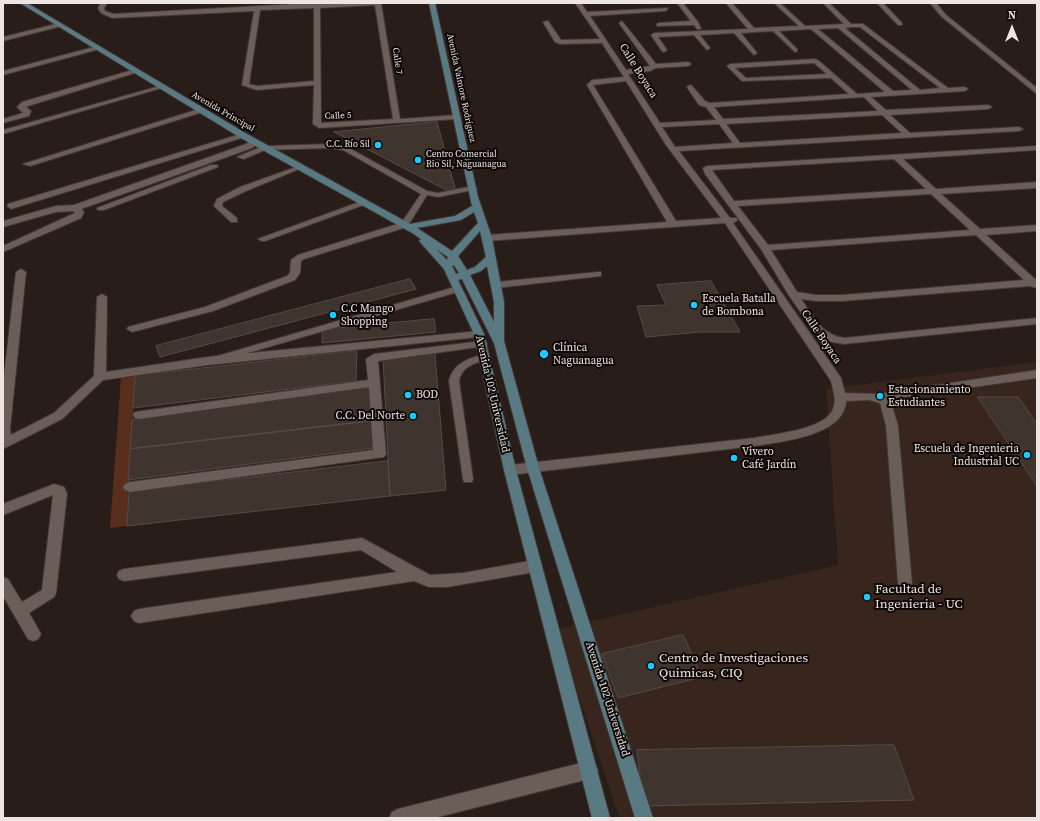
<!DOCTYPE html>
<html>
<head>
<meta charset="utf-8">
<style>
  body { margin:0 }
  #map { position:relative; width:1040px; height:821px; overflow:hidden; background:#291d19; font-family:"Source Serif 4",serif }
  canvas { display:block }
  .frame { position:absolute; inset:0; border:4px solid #eee5e2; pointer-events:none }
  .north { position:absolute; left:992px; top:8px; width:40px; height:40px; -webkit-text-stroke:3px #0e0907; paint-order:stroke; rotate:0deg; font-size:11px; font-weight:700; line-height:16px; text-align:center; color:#eee5e2 }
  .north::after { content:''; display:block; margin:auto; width:14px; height:18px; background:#eee5e2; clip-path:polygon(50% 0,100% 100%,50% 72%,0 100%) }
</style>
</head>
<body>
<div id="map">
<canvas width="1040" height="821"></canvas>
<div class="frame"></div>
<div class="north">N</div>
</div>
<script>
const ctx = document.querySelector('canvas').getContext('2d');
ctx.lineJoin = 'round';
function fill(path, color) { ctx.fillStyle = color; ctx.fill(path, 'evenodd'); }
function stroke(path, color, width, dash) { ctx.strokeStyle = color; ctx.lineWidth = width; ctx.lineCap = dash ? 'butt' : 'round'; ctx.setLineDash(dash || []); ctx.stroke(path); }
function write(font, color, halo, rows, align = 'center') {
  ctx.font = font + ' "Source Serif 4",serif'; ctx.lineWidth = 4; ctx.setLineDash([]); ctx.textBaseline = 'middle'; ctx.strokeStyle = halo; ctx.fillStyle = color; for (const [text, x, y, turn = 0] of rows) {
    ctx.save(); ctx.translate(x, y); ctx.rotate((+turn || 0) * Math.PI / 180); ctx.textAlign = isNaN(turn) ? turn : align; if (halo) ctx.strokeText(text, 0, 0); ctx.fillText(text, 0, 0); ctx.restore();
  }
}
fill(new Path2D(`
  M 1037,362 L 1037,818 L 619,818 L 557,629 L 838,565 L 826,389 Z`), '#37251e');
fill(new Path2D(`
  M 135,376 L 127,526 L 110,528 L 121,378 Z`), '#5a2e1d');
const building = new Path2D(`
  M 437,122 L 455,188 L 448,191 L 334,132 Z
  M 410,279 L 416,289 L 160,357 L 156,346 Z
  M 711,281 L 740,332 L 701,332 L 646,337 L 637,306 L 666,305 L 657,285 Z
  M 434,319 L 436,332 L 322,343 L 322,330 Z
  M 357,351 L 356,381 L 133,408 L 135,376 Z
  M 435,354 L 446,490 L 390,496 L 383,358 Z
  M 371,388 L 371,421 L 130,449 L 132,420 Z
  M 978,397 L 1018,397 L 1037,424 L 1037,486 Z
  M 371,421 L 373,448 L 128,480 L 130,449 Z
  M 388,461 L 390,496 L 127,526 L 129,492 Z
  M 683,635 L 702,677 L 618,698 L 602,654 Z
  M 894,745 L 914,800 L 644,806 L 637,750 Z`);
fill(building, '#40342f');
stroke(building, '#584a45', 1);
const lane = new Path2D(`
  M 330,144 L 347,147 L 427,191 L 438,193 L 473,186 L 477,188 L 473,190 L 438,197 L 427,195 L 407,227 L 404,227 L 400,225 L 421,194 L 343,150 L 330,148 L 266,150 L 263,148 L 266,146 Z
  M 299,166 L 304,167 L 246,191 L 223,202 L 222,206 L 237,218 L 237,222 L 231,222 L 214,206 L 217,199 L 240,187 Z
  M 362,201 L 369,203 L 265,241 L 262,241 L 258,239 Z
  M 598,272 L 601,272 L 601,276 L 496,288 L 492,285 L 496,282 Z
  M 458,286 L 461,287 L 461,291 L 220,361 L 217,362 L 212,359 L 214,357 Z
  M 485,354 L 488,355 L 490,357 L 488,359 C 475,363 462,366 459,381 L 473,479 L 472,482 L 464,482 L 463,479 L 449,381 C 453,363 469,358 485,354 Z`);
const street = new Path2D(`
  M 101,3 L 107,3 L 104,8 L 105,11 L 113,14 L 314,3 L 381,3 L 400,119 L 457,115 L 461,117 L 457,119 L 319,128 L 313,124 L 314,85 L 257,90 L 242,85 L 254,11 L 112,18 L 101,13 L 98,8 ZM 375,5 L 393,119 L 321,123 L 320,8 ZM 314,8 L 314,81 L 257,86 L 249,84 L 260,10 Z
  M 575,3 L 581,3 L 587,12 L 668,8 L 666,11 L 590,16 L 626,70 L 650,66 L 619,23 L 622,21 L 656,64 L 688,62 L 691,64 L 688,66 L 656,68 L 650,71 L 628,74 L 660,123 L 716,120 L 706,107 L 699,105 L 687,87 L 690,85 L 692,86 L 705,101 L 709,103 L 849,94 L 831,78 L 742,81 L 727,66 L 730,64 L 815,59 L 819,61 L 857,94 L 885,92 L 811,29 L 779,31 L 797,49 L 797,51 L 795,52 L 773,31 L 741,33 L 757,53 L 754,55 L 734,33 L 700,35 L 710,48 L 707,50 L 694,35 L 658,37 L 667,50 L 664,52 L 662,51 L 651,35 L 654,33 L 748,29 L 726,3 L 732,3 L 754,28 L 799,26 L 774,3 L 780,3 L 805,26 L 844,24 L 823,3 L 829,3 L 851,24 L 863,24 L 948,88 L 965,87 L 968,89 L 965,91 L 871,97 L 886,110 L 988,105 L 992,107 L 988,109 L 890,115 L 910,133 L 1019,127 L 1023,129 L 1019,131 L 679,151 L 730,218 L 736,218 L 738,220 L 733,223 L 841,378 L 845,393 L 877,394 L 1037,370 L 1037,378 L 890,399 L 898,426 L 912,583 L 910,587 L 905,589 L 900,587 L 898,583 L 886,426 L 880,403 L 869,400 L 846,401 C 845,436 780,442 754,446 L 510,475 L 505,473 L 504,470 L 505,467 L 510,465 L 754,438 C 773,434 825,430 833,409 C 837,400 833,390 831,381 L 725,223 L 487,241 L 482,238 L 487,235 L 667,222 L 587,85 L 592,80 L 624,77 L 602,43 L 560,44 L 555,42 L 543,22 L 548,21 L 561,40 L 600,39 ZM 852,27 L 860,27 L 940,88 L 920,90 L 845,28 ZM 838,28 L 912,90 L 893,91 L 818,29 ZM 814,63 L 827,74 L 746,78 L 735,68 ZM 626,81 L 666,145 L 721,218 L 676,221 L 593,85 ZM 864,97 L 878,111 L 723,119 L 714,107 ZM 882,115 L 902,133 L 740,143 L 726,124 ZM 719,124 L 733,143 L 675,147 L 662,127 Z
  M 677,3 L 683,3 L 698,22 L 701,29 L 697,29 L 694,25 L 657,26 L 657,24 L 659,23 L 691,21 Z
  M 877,3 L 883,3 L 902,23 L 902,25 L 898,25 Z
  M 930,3 L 936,3 L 946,15 L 1037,88 L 1037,94 L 942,17 Z
  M 60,23 L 63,25 L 62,26 L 3,41 L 3,37 Z
  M 98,46 L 101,48 L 100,49 L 3,75 L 3,71 Z
  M 136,69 L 139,71 L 138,72 L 28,106 L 26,107 L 31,111 L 29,116 L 3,123 L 3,119 L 23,113 L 17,107 L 22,102 Z
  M 160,86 L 165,87 L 3,134 L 3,130 Z
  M 199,109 L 206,111 L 30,166 L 23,164 Z
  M 241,134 L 248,136 L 14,208 L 11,209 L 7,206 L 8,204 Z
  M 252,140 L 259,142 L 252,148 L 81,209 L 84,212 L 81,218 L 3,252 L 3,246 L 75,213 L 73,211 L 56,212 L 3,227 L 3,221 L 56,206 L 74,205 L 246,144 Z
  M 263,146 L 270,148 L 244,159 L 237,157 Z
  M 1037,146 L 1037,150 L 903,159 L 936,189 L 1037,182 L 1037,188 L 941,194 L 980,229 L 1037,225 L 1037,231 L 986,235 L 1035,279 L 1037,279 L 1037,288 L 1030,286 L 842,301 L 816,301 L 801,299 C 814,317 820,334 844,338 L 1037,318 L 1037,324 L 844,344 L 826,341 L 817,336 L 788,294 L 761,249 L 705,174 L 703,168 L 707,166 ZM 894,159 L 926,189 L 734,201 L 712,170 ZM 931,194 L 970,230 L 768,245 L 738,206 ZM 976,235 L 1024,280 L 842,295 L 816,295 L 797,292 L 771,250 Z
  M 211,165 L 217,165 L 218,167 L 104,210 L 98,210 L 97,208 Z
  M 404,222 L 407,223 L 407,227 L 304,259 L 301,261 L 300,273 L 295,280 L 213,311 L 132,332 L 127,329 L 128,327 L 205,307 L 287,276 L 290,273 L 291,260 L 298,255 Z
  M 21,269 L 26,272 L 10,429 L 11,435 L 54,413 L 94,376 L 97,297 L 102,294 L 107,297 L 106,372 L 208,357 L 479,331 L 484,334 L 479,337 L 208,365 L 103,380 L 62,419 L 3,449 L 3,385 L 16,272 Z
  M 482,341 L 486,342 L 487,344 L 486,346 L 378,361 L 386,454 L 384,457 L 130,492 L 125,490 L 123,487 L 125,484 L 130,482 L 373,450 L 369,387 L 139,419 L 135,418 L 133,415 L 135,412 L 368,380 L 366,359 L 374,354 Z
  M 54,484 L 64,487 L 67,494 L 56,593 L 54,597 L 29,613 L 41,634 L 38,639 L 33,641 L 28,639 L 3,596 L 3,577 L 8,579 L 22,602 L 42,590 L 53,495 L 3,515 L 3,504 Z
  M 362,538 L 430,575 L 463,573 L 535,560 L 540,562 L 542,566 L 540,570 L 535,572 L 447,587 L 429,587 L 414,581 L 139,623 L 134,621 L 131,616 L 134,611 L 139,609 L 397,572 L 361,550 L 124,581 L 119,579 L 117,575 L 119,571 L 124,569 Z
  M 589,761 L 595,764 L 598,770 L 595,776 L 589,779 L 434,818 L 389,818 L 392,812 L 398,809 Z`);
const secondary = new Path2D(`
  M 20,3 L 27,3 L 247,134 L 410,224 L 455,216 L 472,206 L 429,3 L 435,3 L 478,197 L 492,238 L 504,302 L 504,341 L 539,468 L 653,818 L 635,818 L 527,468 L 494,343 L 462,279 L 458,280 L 484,334 L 516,470 L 610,818 L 592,818 L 504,470 L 474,334 L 444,269 L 421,243 L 419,241 L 421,239 L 414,234 L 241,138 ZM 474,212 L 478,223 L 452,251 L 417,228 L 461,220 ZM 480,231 L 486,257 L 475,267 L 467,270 L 458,256 ZM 436,249 L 448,257 L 447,260 ZM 454,265 L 459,273 L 456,274 L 452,266 ZM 487,266 L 494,302 L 494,322 L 470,275 L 481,271 Z`);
stroke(lane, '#423836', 2);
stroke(street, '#423836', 2);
stroke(secondary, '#423836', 2);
fill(lane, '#6b5d57');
fill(street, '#6b5d57');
fill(secondary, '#5a7a83');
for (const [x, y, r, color] of [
  [378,145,4,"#1bcafc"],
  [418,160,4,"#1bcafc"],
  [694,305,4,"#1bcafc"],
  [333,315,4,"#1bcafc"],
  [544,354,5,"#1bcafc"],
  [408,395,4,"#1bcafc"],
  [880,396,4,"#1bcafc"],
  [413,416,4,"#1bcafc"],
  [1027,455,4,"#1bcafc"],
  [734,458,4,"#1bcafc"],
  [867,597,4,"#1bcafc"],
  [651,666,4,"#1bcafc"]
]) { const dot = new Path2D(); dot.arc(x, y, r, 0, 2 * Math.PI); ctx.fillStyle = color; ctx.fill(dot); stroke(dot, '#0e0907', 1.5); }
write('9px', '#eee5e2', '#0e0907', [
  ["Calle 7",397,61,81],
  ["Avenida Valmore Rodríguez",461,88,78],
  ["Avenida Principal",223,112,30],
  ["Calle 5",338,116,-2]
]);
write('9px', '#eee5e2', '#0e0907', [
  ["C.C. Río Sil",370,145],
  ["Centro Comercial",426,155,"left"],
  ["Rio Sil, Naguanagua",426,165,"left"]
], 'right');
write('11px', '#eee5e2', '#0e0907', [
  ["Calle Boyaca",638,71,58],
  ["Calle Boyaca",821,337,56],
  ["Avenida 102 Universidad",492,394,77],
  ["Avenida 102 Universidad",607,699,72]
]);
write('11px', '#eee5e2', '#0e0907', [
  ["Escuela Batalla",702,299],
  ["de Bombona",702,312],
  ["C.C Mango",341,309],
  ["Shopping",341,322],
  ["Clínica",553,348],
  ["Naguanagua",553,361],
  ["Estacionamiento",888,390],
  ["Estudiantes",888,403],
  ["BOD",416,395],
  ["C.C. Del Norte",405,416,"right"],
  ["Escuela de Ingenieria",1019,449,"right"],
  ["Industrial UC",1019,462,"right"],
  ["Vivero",742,452],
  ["Café Jardín",742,465]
], 'left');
write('13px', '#eee5e2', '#0e0907', [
  ["Facultad de",875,590],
  ["Ingenieria - UC",875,605],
  ["Centro de Investigaciones",659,659],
  ["Quimicas, CIQ",659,674]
], 'left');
</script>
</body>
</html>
